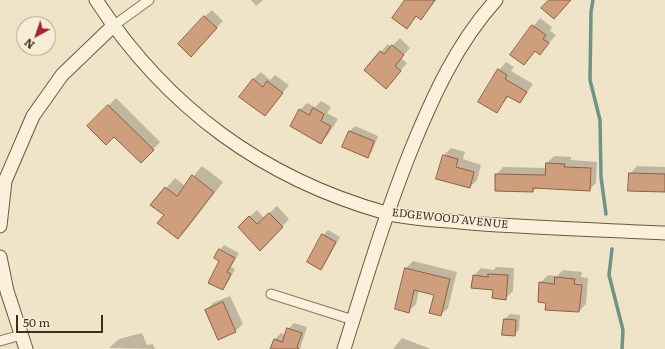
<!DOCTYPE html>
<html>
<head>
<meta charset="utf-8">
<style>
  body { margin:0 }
  #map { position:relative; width:665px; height:349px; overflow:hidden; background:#f0e4c8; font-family:Literata,serif }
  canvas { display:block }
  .north { position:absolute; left:16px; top:16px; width:40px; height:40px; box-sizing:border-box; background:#f7eed8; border:1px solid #ada18e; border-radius:50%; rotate:220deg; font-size:11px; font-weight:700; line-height:16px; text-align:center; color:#3d2e20 }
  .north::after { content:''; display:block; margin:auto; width:14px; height:18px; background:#9e2a2b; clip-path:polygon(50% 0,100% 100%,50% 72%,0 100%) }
  .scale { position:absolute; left:16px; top:315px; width:87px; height:18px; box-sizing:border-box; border:2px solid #3d2e20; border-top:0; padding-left:5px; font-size:12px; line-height:14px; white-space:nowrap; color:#3d2e20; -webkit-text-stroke:3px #f7eed8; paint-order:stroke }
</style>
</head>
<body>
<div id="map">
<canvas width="665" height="349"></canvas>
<div class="north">N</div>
<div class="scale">50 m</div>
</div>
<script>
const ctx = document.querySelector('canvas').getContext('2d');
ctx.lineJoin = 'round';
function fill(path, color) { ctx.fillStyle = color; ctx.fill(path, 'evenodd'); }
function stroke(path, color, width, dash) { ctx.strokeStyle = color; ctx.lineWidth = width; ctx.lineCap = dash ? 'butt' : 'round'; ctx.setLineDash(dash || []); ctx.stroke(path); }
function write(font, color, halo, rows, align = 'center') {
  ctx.font = font + ' Literata,serif'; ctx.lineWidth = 3; ctx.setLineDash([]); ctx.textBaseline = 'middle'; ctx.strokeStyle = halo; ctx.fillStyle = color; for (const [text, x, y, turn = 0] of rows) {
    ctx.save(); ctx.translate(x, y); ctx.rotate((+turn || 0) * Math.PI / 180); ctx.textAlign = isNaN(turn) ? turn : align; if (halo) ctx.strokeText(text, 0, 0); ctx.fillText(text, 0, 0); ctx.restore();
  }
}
fill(new Path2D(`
  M 251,0 L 263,0 L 256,6 Z
  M 407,0 L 436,0 L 421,18 L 417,16 L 407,28 Z
  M 212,10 L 223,21 L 198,48 L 204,17 Z
  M 540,18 L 552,27 L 550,31 L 556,35 L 540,54 L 536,50 L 524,64 L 511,55 Z
  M 400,38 L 410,48 L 401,58 L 407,63 L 393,80 L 365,69 L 388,44 L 391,47 Z
  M 506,62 L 514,67 L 511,71 L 533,84 L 520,102 L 509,96 L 496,112 L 499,70 Z
  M 261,72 L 270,80 L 275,75 L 289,85 L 265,115 L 253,79 Z
  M 116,98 L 160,142 L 141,162 L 114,136 L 89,126 Z
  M 321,101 L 331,107 L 327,113 L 338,119 L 328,135 L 321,142 L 300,110 L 307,103 L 315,107 Z
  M 355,126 L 378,136 L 372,152 L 367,156 L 344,147 L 350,131 Z
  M 451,148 L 465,152 L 463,159 L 481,165 L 477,180 L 470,187 L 438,178 L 444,155 Z
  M 554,156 L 571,157 L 571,160 L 597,162 L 596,183 L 589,190 L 537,187 L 533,191 L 496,175 L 503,167 L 546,168 L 547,163 Z
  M 202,166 L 223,182 L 187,229 L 178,238 L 165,215 L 152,205 L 175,178 L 185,186 Z
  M 637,166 L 665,167 L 665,192 L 630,174 Z
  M 277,206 L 289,219 L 260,250 L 246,220 L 257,210 L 264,218 Z
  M 328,230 L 340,237 L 325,264 L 320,269 L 323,235 Z
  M 224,245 L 239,253 L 231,267 L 235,269 L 227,284 L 222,289 L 220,250 Z
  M 413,261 L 457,272 L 448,308 L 441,315 L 435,294 L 419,290 L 416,304 L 408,312 L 406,268 Z
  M 496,267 L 514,268 L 513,291 L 505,299 L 474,276 L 481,268 L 494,270 Z
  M 563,270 L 582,272 L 581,277 L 588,278 L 586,304 L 579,311 L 546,310 L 547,302 L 540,283 L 548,275 L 557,276 Z
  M 230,296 L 243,324 L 235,331 L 206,311 L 213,303 Z
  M 510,314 L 520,315 L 519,330 L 514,335 L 503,334 L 505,319 Z
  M 294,323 L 307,327 L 300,349 L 273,349 L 275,339 L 281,333 L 285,335 L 288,329 Z
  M 142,333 L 147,345 L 153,344 L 155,349 L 109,348 L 119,339 Z
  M 402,338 L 431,349 L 393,349 Z`), '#0003');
stroke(new Path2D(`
  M 593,0 L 591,12 L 590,80 L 600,120 L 601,177 L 606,214
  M 612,249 L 609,275 L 623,330 L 622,349`), '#6f938a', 3.5);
const building = new Path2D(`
  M 405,0 L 435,0 L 421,20 L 416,16 L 407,29 L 392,18 Z
  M 549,0 L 571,0 L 554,19 L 541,8 Z
  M 204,16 L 217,28 L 191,57 L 178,44 Z
  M 532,25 L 546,35 L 543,39 L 549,43 L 540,55 L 535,51 L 524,65 L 510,55 Z
  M 392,45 L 404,55 L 395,66 L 401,71 L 386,89 L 364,70 L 380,51 L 384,54 Z
  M 498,69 L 507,75 L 505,79 L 527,92 L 520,103 L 507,96 L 497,113 L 478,102 Z
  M 253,79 L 263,87 L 267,81 L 283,93 L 265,116 L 239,97 Z
  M 108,105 L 154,150 L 141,163 L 114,137 L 106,145 L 87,126 Z
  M 313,108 L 324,114 L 321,121 L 331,126 L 321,144 L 290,126 L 299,109 L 309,115 Z
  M 349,131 L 374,141 L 368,158 L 342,147 Z
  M 443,155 L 458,159 L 456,167 L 474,172 L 470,188 L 436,179 Z
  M 546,163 L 565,164 L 564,167 L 591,168 L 590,191 L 533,188 L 533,192 L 495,191 L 495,174 L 545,175 Z
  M 629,173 L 665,174 L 665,192 L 628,191 Z
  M 192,175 L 214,192 L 178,239 L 157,223 L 164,215 L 150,205 L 165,187 L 177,196 Z
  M 269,213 L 283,227 L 260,251 L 238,227 L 249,216 L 257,224 Z
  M 322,234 L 336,242 L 321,270 L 307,262 Z
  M 219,249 L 235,258 L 227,272 L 231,274 L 223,290 L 208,283 L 219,261 L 214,258 Z
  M 405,268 L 450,279 L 441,316 L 429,313 L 434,295 L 414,290 L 409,313 L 395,309 Z
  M 488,274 L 508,275 L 506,300 L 492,298 L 493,290 L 471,288 L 473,275 L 488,277 Z
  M 555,277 L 575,279 L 574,284 L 582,285 L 579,312 L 545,310 L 546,303 L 538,302 L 539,282 L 554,284 Z
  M 223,302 L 236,332 L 218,340 L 205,310 Z
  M 504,319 L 516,320 L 515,336 L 502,335 Z
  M 287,328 L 302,333 L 297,347 L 299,349 L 270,349 L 274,339 L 282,342 Z`);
fill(building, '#cf9f7d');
stroke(building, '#8d5f41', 1);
const street = new Path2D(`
  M 113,26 L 149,0
  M 271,294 L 353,320
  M 0,341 L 21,335`);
const secondary = new Path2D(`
  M 96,0 C 167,108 262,178 386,213 C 413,220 442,220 470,223 C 535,228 600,230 665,233
  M 0,226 L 5,181 L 33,116 L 62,75 L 113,26
  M 0,257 L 7,291 L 26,349
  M 344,349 C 365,282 385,215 411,150 C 433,96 457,43 496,0`);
stroke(street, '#8d765c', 11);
stroke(secondary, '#6f573f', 15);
stroke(street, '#faf1dc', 9);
stroke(secondary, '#faf1dc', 13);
write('11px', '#3d2e20', '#f7eed8', [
  ["EDGEWOOD AVENUE",450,219,6]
]);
</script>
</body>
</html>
